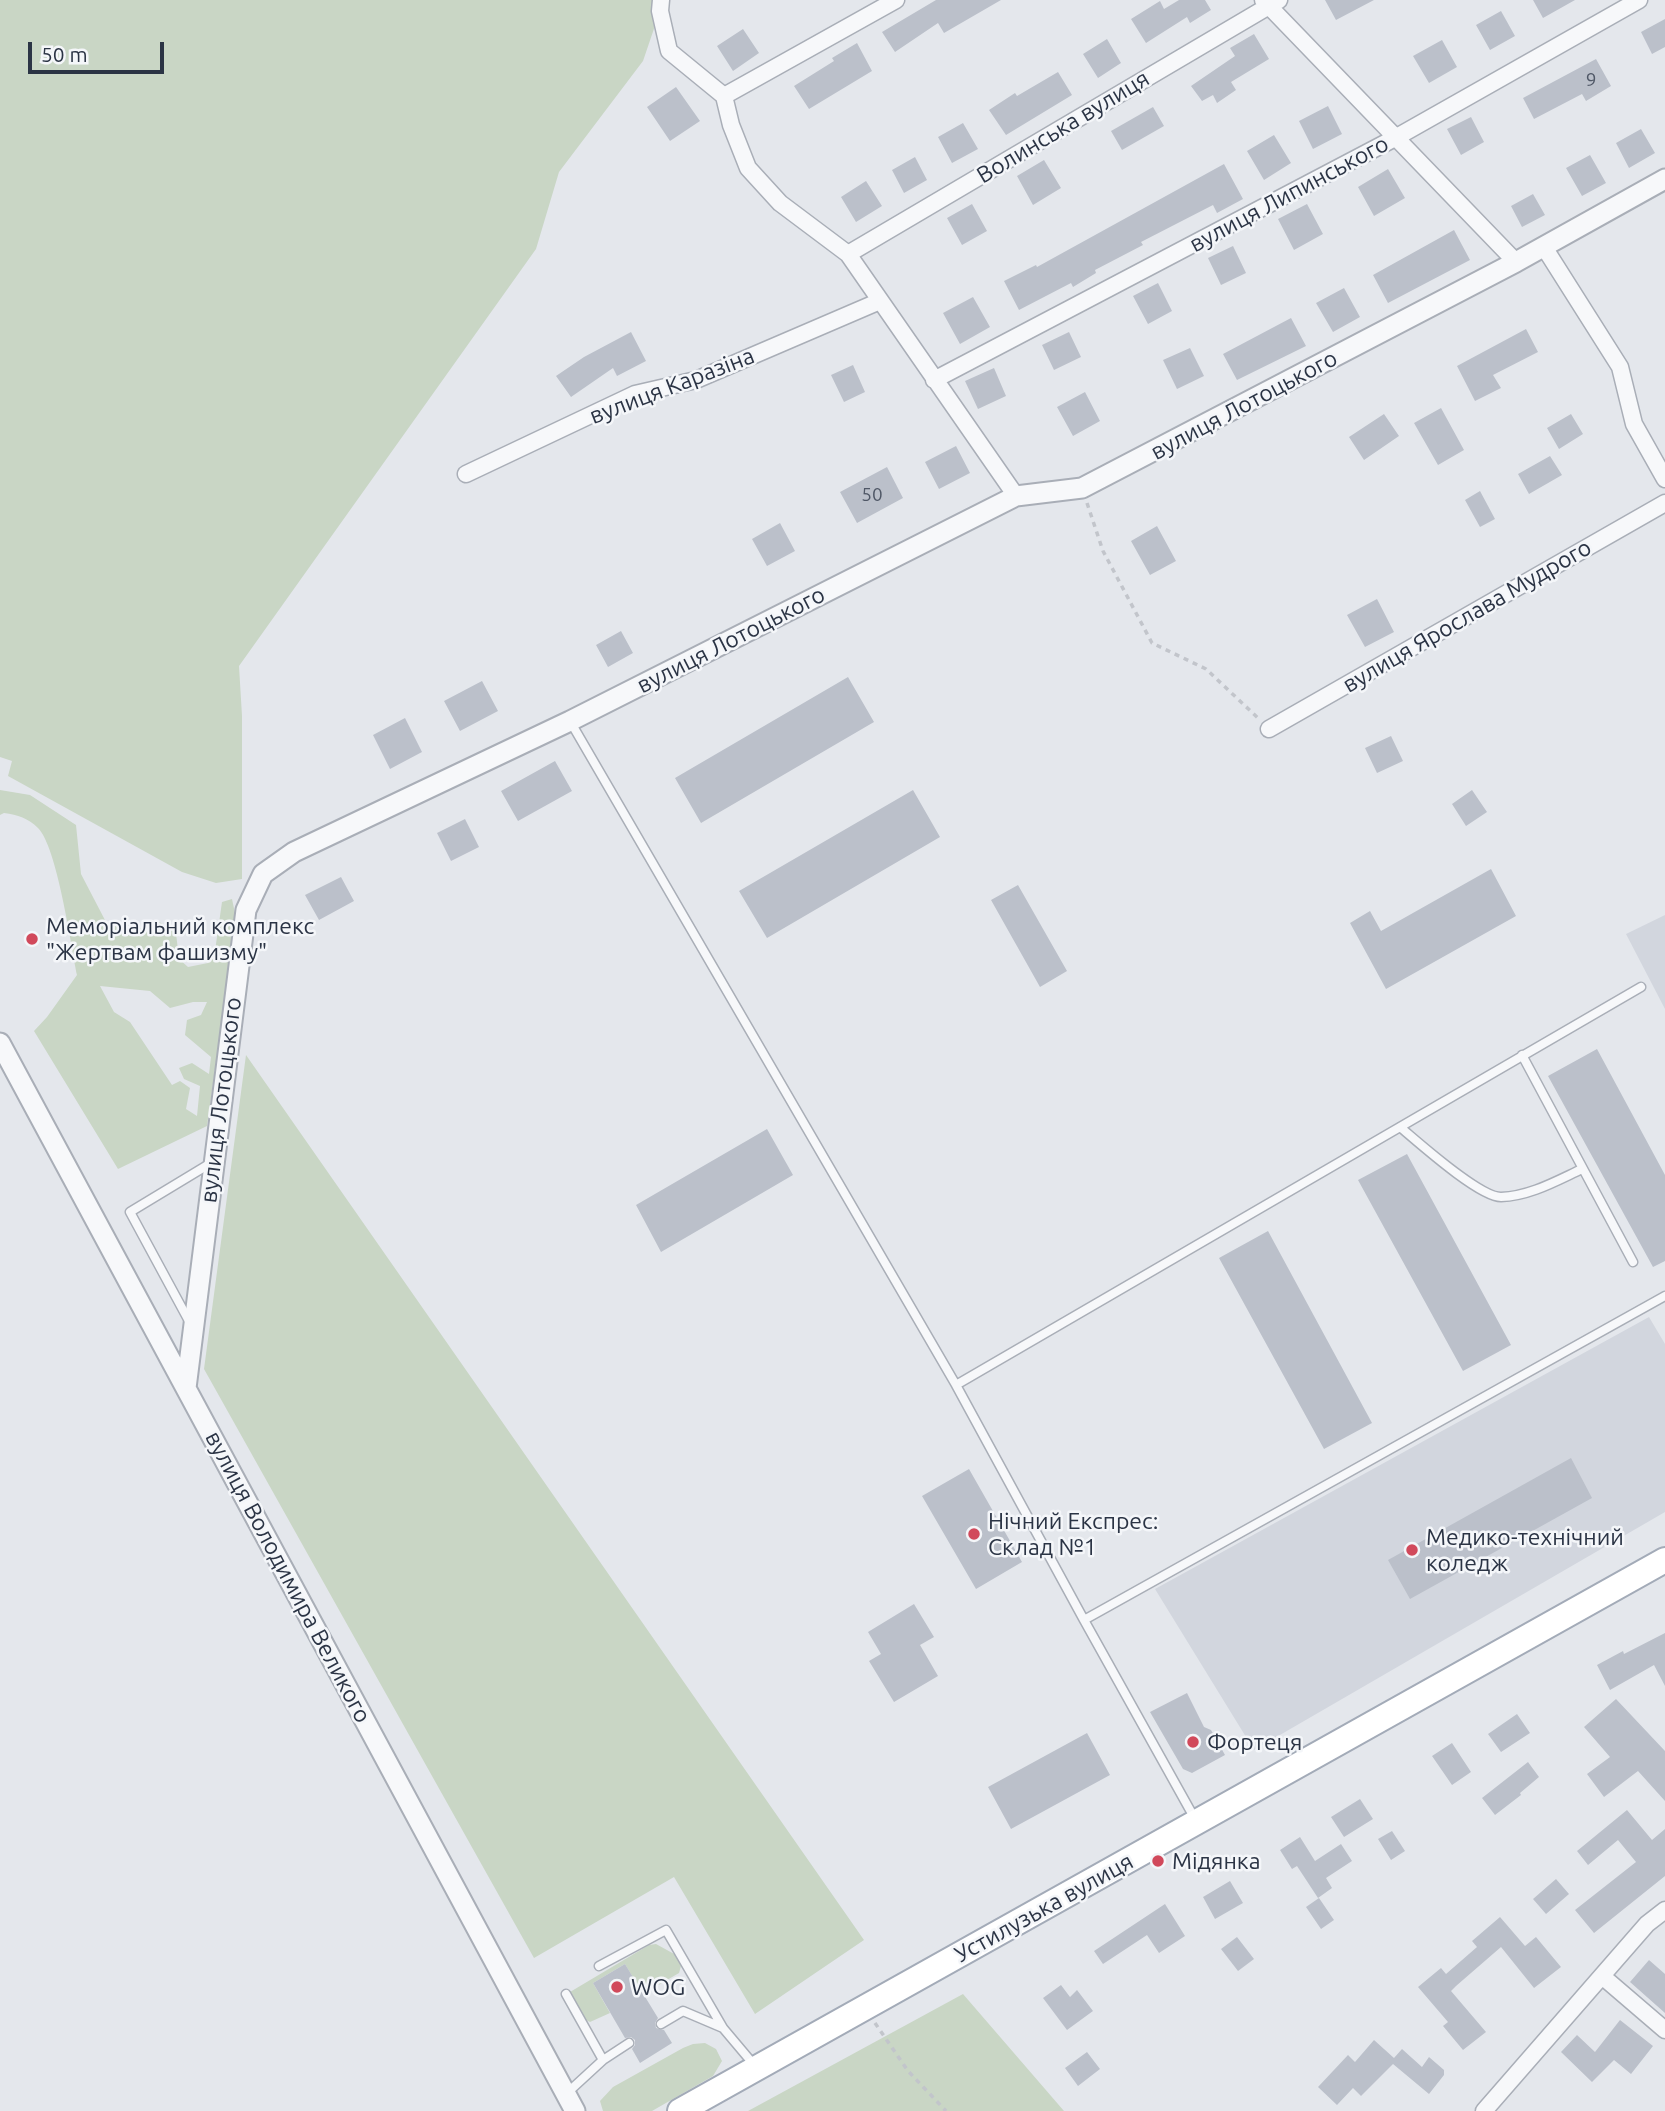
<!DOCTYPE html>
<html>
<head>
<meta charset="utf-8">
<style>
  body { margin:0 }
  #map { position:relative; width:1665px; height:2111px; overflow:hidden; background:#e4e7ec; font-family:Ubuntu,sans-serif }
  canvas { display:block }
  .scale { position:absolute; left:28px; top:42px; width:136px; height:32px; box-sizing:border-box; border:4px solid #2b3445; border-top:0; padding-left:9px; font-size:21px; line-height:24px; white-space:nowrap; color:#2b3445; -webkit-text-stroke:5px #f4f6f9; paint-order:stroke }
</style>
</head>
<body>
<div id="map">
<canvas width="1665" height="2111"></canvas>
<div class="scale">50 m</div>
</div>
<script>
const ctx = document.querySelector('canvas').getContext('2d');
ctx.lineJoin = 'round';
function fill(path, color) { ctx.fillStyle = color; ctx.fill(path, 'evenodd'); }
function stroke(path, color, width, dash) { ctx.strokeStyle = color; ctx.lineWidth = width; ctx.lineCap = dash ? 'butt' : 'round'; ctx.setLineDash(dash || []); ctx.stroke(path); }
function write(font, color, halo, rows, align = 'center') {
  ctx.font = font + ' Ubuntu,sans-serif'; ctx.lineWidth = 5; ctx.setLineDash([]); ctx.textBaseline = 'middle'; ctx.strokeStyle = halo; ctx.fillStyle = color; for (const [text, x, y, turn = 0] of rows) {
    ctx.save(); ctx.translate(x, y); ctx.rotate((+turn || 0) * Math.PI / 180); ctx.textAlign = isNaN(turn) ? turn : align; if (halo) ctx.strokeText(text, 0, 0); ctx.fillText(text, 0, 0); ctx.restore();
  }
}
fill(new Path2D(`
  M 1665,915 L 1665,1009 L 1626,934 Z
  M 1649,1317 L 1665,1344 L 1665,1512 L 1254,1750 L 1155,1589 Z`), '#d2d6de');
fill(new Path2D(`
  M 0,0 L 661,0 L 660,11 L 643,61 L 559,172 L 536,249 L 239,666 L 242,716 L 242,879 L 216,883 L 182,872 L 8,776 L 12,761 L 0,757 Z
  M 0,790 L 30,795 L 76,825 L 81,874 L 106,922 L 131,924 L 145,930 L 158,921 L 176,933 L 179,959 L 188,967 L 208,963 L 214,958 L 222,902 L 232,899 L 236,918 L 207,1126 L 118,1169 L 34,1031 L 47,1017 L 77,975 C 71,945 57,847 38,828 C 28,818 18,815 4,813 L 0,815 ZM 100,986 L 150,991 L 170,1008 L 193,1002 L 207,1002 L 201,1015 L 187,1020 L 185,1035 L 211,1057 L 209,1074 L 192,1063 L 179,1068 L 184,1079 L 200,1086 L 197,1116 L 186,1109 L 190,1088 L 180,1081 L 172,1085 L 130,1022 L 114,1012 Z
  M 246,1055 L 864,1940 L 755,2014 L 674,1877 L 534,1958 L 204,1369 Z
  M 656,1944 L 676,1955 L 681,1966 L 679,1973 L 643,1994 L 625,1964 L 593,1983 L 610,2013 L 590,2022 L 586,2020 L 570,1992 L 649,1945 Z
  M 963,1994 L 1064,2111 L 748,2111 Z
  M 705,2043 L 716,2049 L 722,2061 L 713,2076 L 652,2111 L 603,2111 L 600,2101 L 613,2087 L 683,2048 L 693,2044 Z`), '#c9d6c5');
fill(new Path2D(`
  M 936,0 L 1001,0 L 944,33 L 938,23 L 895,52 L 882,32 Z
  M 1179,0 L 1205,0 L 1211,10 L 1190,23 L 1187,17 L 1146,43 L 1131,19 L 1160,1 L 1164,9 Z
  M 1325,0 L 1374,0 L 1336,20 Z
  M 1533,0 L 1575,0 L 1543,18 Z
  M 1501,11 L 1515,36 L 1490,50 L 1476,25 Z
  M 1665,19 L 1665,47 L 1652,54 L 1641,32 Z
  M 743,29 L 759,53 L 733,71 L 717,46 Z
  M 1254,34 L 1269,59 L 1231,82 L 1236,90 L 1217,103 L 1213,95 L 1202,101 L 1191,86 L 1235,56 L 1230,48 Z
  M 1107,39 L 1121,63 L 1098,78 L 1083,54 Z
  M 1442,40 L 1457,67 L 1429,83 L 1413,56 Z
  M 857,43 L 872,71 L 809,109 L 794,86 L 834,61 L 832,58 Z
  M 1596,59 L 1611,86 L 1586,101 L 1582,94 L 1534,119 L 1523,98 Z
  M 1058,72 L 1072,95 L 1006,135 L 989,110 L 1015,93 L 1017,96 Z
  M 676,87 L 700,121 L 670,141 L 647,107 Z
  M 1328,106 L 1342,134 L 1313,149 L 1299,121 Z
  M 1153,107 L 1164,126 L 1122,150 L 1111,131 Z
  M 1471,117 L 1484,142 L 1461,155 L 1447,129 Z
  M 963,123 L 978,149 L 952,163 L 938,137 Z
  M 1641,129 L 1655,153 L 1629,168 L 1616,143 Z
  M 1274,135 L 1291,163 L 1264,180 L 1247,151 Z
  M 1590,155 L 1606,183 L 1582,196 L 1566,168 Z
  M 915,157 L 927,180 L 904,193 L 892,170 Z
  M 1044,160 L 1061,188 L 1033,205 L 1017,176 Z
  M 1224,164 L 1243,199 L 1217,213 L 1213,205 L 1141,242 L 1143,245 L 1095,270 L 1096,273 L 1073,287 L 1071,283 L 1019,310 L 1004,281 L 1036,265 L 1037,267 Z
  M 1388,169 L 1405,198 L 1374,216 L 1358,187 Z
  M 866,181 L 882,206 L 856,222 L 841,197 Z
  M 1533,194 L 1545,215 L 1522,227 L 1511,206 Z
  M 972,204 L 987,231 L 962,245 L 947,218 Z
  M 1307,204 L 1323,234 L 1294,250 L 1278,219 Z
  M 1454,230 L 1470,260 L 1388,303 L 1373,275 Z
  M 1233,246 L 1246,273 L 1221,285 L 1208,258 Z
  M 1158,283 L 1172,311 L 1148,324 L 1133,296 Z
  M 1344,288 L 1360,317 L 1333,332 L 1316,303 Z
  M 973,297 L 990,327 L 960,344 L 943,313 Z
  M 1291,318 L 1306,346 L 1237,380 L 1223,354 Z
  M 1526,329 L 1538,352 L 1493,375 L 1501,388 L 1475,401 L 1457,366 Z
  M 631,332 L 646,361 L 617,376 L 613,368 L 571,397 L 556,376 L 584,357 Z
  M 1069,332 L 1081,357 L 1054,370 L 1042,345 Z
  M 1190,348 L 1204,376 L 1177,389 L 1163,360 Z
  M 853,365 L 865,392 L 844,402 L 831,375 Z
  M 994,368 L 1006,396 L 978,409 L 965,381 Z
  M 1085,392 L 1100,421 L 1073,436 L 1057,407 Z
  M 1441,408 L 1464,450 L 1438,465 L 1414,423 Z
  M 1384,414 L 1399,436 L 1364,460 L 1349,437 Z
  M 1571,414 L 1583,434 L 1559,449 L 1547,428 Z
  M 956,446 L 970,473 L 939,489 L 925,462 Z
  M 1550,456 L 1562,475 L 1529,494 L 1518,474 Z
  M 887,467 L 903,498 L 857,523 L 840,492 Z
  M 1480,491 L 1495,519 L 1480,527 L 1465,500 Z
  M 780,523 L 795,551 L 767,566 L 752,539 Z
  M 1157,526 L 1176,561 L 1150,575 L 1131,541 Z
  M 1377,599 L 1394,632 L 1365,647 L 1347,615 Z
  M 621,631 L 633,653 L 608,667 L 596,645 Z
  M 848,677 L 874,722 L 701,823 L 675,778 Z
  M 482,681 L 498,711 L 460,731 L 444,701 Z
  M 405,718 L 422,752 L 390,769 L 373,735 Z
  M 1391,736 L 1403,761 L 1377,773 L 1365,748 Z
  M 555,761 L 572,791 L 518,821 L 501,791 Z
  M 913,790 L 940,837 L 767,938 L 739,891 Z
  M 1472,790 L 1487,812 L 1466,826 L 1452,804 Z
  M 465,819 L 479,847 L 451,861 L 437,833 Z
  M 1491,869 L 1516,916 L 1386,989 L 1350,923 L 1370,911 L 1381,931 Z
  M 341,877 L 354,901 L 319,920 L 305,895 Z
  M 1018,885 L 1067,971 L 1040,987 L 991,900 Z
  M 1597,1049 L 1665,1175 L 1665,1261 L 1653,1267 L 1548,1076 Z
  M 767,1129 L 793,1175 L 661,1252 L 636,1205 Z
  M 1407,1154 L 1511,1345 L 1463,1371 L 1358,1180 Z
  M 1268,1231 L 1372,1423 L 1324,1449 L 1219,1258 Z
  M 1571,1458 L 1592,1498 L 1410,1599 L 1388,1560 Z
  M 969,1469 L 1022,1562 L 976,1589 L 922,1496 Z
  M 914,1604 L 934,1637 L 920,1645 L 938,1676 L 894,1702 L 869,1661 L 881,1654 L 868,1632 Z
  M 1665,1633 L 1665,1686 L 1654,1665 L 1610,1690 L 1597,1665 L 1623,1651 L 1624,1654 Z
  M 1187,1693 L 1204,1727 L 1211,1730 L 1225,1755 L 1192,1773 L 1183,1769 L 1150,1712 Z
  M 1616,1699 L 1665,1751 L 1665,1801 L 1638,1771 L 1604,1797 L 1587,1774 L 1610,1757 L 1584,1727 Z
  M 1517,1714 L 1530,1733 L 1501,1752 L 1488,1734 Z
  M 1087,1733 L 1110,1775 L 1011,1829 L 988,1787 Z
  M 1452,1743 L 1471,1772 L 1452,1785 L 1432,1756 Z
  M 1528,1762 L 1539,1777 L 1520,1793 L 1521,1795 L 1495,1815 L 1482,1798 Z
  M 1360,1799 L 1373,1819 L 1344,1837 L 1331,1817 Z
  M 1627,1810 L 1652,1840 L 1665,1829 L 1665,1876 L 1594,1933 L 1575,1910 L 1636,1862 L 1618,1840 L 1588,1865 L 1577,1851 Z
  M 1392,1831 L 1405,1851 L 1391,1860 L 1378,1839 Z
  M 1300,1837 L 1315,1861 L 1341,1844 L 1352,1861 L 1326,1878 L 1332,1888 L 1318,1898 L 1297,1866 L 1292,1869 L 1280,1850 Z
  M 1556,1879 L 1569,1894 L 1546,1914 L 1533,1899 Z
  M 1230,1881 L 1243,1903 L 1215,1919 L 1203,1897 Z
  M 1319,1898 L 1334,1920 L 1321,1929 L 1306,1907 Z
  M 1165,1904 L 1185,1936 L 1159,1953 L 1147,1935 L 1103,1964 L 1094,1951 Z
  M 1500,1917 L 1525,1946 L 1536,1937 L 1561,1967 L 1534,1988 L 1501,1947 L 1456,1986 L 1451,1991 L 1486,2032 L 1463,2050 L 1443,2026 L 1448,2022 L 1418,1987 L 1441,1968 L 1446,1974 L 1477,1947 L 1472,1941 Z
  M 1237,1937 L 1254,1959 L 1238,1971 L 1221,1949 Z
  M 1649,1960 L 1665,1974 L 1665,2013 L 1630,1982 Z
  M 625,1964 L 658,2018 L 655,2023 L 656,2028 L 664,2030 L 672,2043 L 640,2063 L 632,2049 L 635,2045 L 635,2040 L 631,2037 L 625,2038 L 593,1983 Z
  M 1061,1985 L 1070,1997 L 1077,1990 L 1093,2011 L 1067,2030 L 1043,1998 Z
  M 1620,2020 L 1653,2046 L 1631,2074 L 1614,2060 L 1592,2082 L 1561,2052 L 1577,2035 L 1595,2052 Z
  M 1374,2040 L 1394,2058 L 1402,2049 L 1422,2067 L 1429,2057 L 1444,2070 L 1444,2075 L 1429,2094 L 1393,2064 L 1361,2096 L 1353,2088 L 1337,2105 L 1318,2087 L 1348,2055 L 1355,2062 Z
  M 1087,2052 L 1100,2069 L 1078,2086 L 1065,2068 Z`), '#bbc0ca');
const service = new Path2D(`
  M 570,721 L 956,1385 L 1084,1620
  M 1522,1055 L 1633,1262
  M 1400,1127 C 1418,1142 1479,1197 1501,1197 C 1530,1196 1556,1181 1582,1169
  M 189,1321 L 130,1212 L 211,1163
  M 956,1385 L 1641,987
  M 1195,1819 L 1084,1620 L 1665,1296
  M 599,1966 L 666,1930 L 723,2028
  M 566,1994 L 603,2060
  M 661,2024 L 683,2011 L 723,2028 L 755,2066
  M 566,2094 L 603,2060 L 629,2043`);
const minor = new Path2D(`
  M 661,0 L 660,11 L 669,51 L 724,96 L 731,125 L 748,168 L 780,203 L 848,254 L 1016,496
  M 1263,0 L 1516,262
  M 724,96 L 896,0
  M 1544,247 L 1620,367 L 1634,424 L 1665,479
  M 848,254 L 1279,0
  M 934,380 L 1395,138 L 1639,0
  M 466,474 L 635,394 L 696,380 L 880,301
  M 1269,729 L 1665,503
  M 1602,1976 L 1665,2030
  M 1484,2111 L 1647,1924 L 1665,1910`);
const tertiary = new Path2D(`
  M 0,1043 L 575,2111
  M 186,1388 L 246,910 L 263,874 L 294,852 L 570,721 L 1016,496 L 1082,488 L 1516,262 L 1665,179`);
const primary = new Path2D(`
  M 680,2111 L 1665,1560`);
stroke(service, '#a9aeb7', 11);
stroke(minor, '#a9aeb7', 19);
stroke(tertiary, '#a9aeb7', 23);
stroke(primary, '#a3abb8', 28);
stroke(new Path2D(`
  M 1087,503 L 1103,551 L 1152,643 L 1206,669 L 1258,718
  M 875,2023 L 908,2071 L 946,2111`), '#c2c5cb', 3.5, [5, 5]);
stroke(service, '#f7f8fa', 8);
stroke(minor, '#f7f8fa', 16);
stroke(tertiary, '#f7f8fa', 19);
stroke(primary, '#fff', 24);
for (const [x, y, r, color] of [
  [32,939,7,"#d1495b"],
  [974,1534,7,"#d1495b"],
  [1412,1550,7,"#d1495b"],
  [1193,1742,7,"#d1495b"],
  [1158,1861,7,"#d1495b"],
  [617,1987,7,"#d1495b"]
]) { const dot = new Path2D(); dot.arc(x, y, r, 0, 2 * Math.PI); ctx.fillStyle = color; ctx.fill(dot); stroke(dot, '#f4f6f9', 2.5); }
write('19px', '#4f5766', null, [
  ["9",1591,80],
  ["50",872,495]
]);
write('23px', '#2b3445', '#f4f6f9', [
  ["Волинська вулиця",1063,127,-31],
  ["вулиця Липинського",1289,194,-28],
  ["вулиця Каразіна",672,386,-21],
  ["вулиця Лотоцького",1244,405,-28],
  ["вулиця Ярослава Мудрого",1467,616,-30],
  ["вулиця Лотоцького",731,640,-27],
  ["вулиця Лотоцького",221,1100,-83],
  ["вулиця Володимира Великого",288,1577,62],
  ["Устилузька вулиця",1044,1908,-29]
]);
write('23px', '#2b3445', '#f4f6f9', [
  ["Меморіальний комплекс",46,926],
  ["\"Жертвам фашизму\"",46,952],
  ["Нічний Експрес:",988,1521],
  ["Склад №1",988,1547],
  ["Медико-технічний",1426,1537],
  ["коледж",1426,1563],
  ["Фортеця",1207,1742],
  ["Мідянка",1172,1861],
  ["WOG",631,1987]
], 'left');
</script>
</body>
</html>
